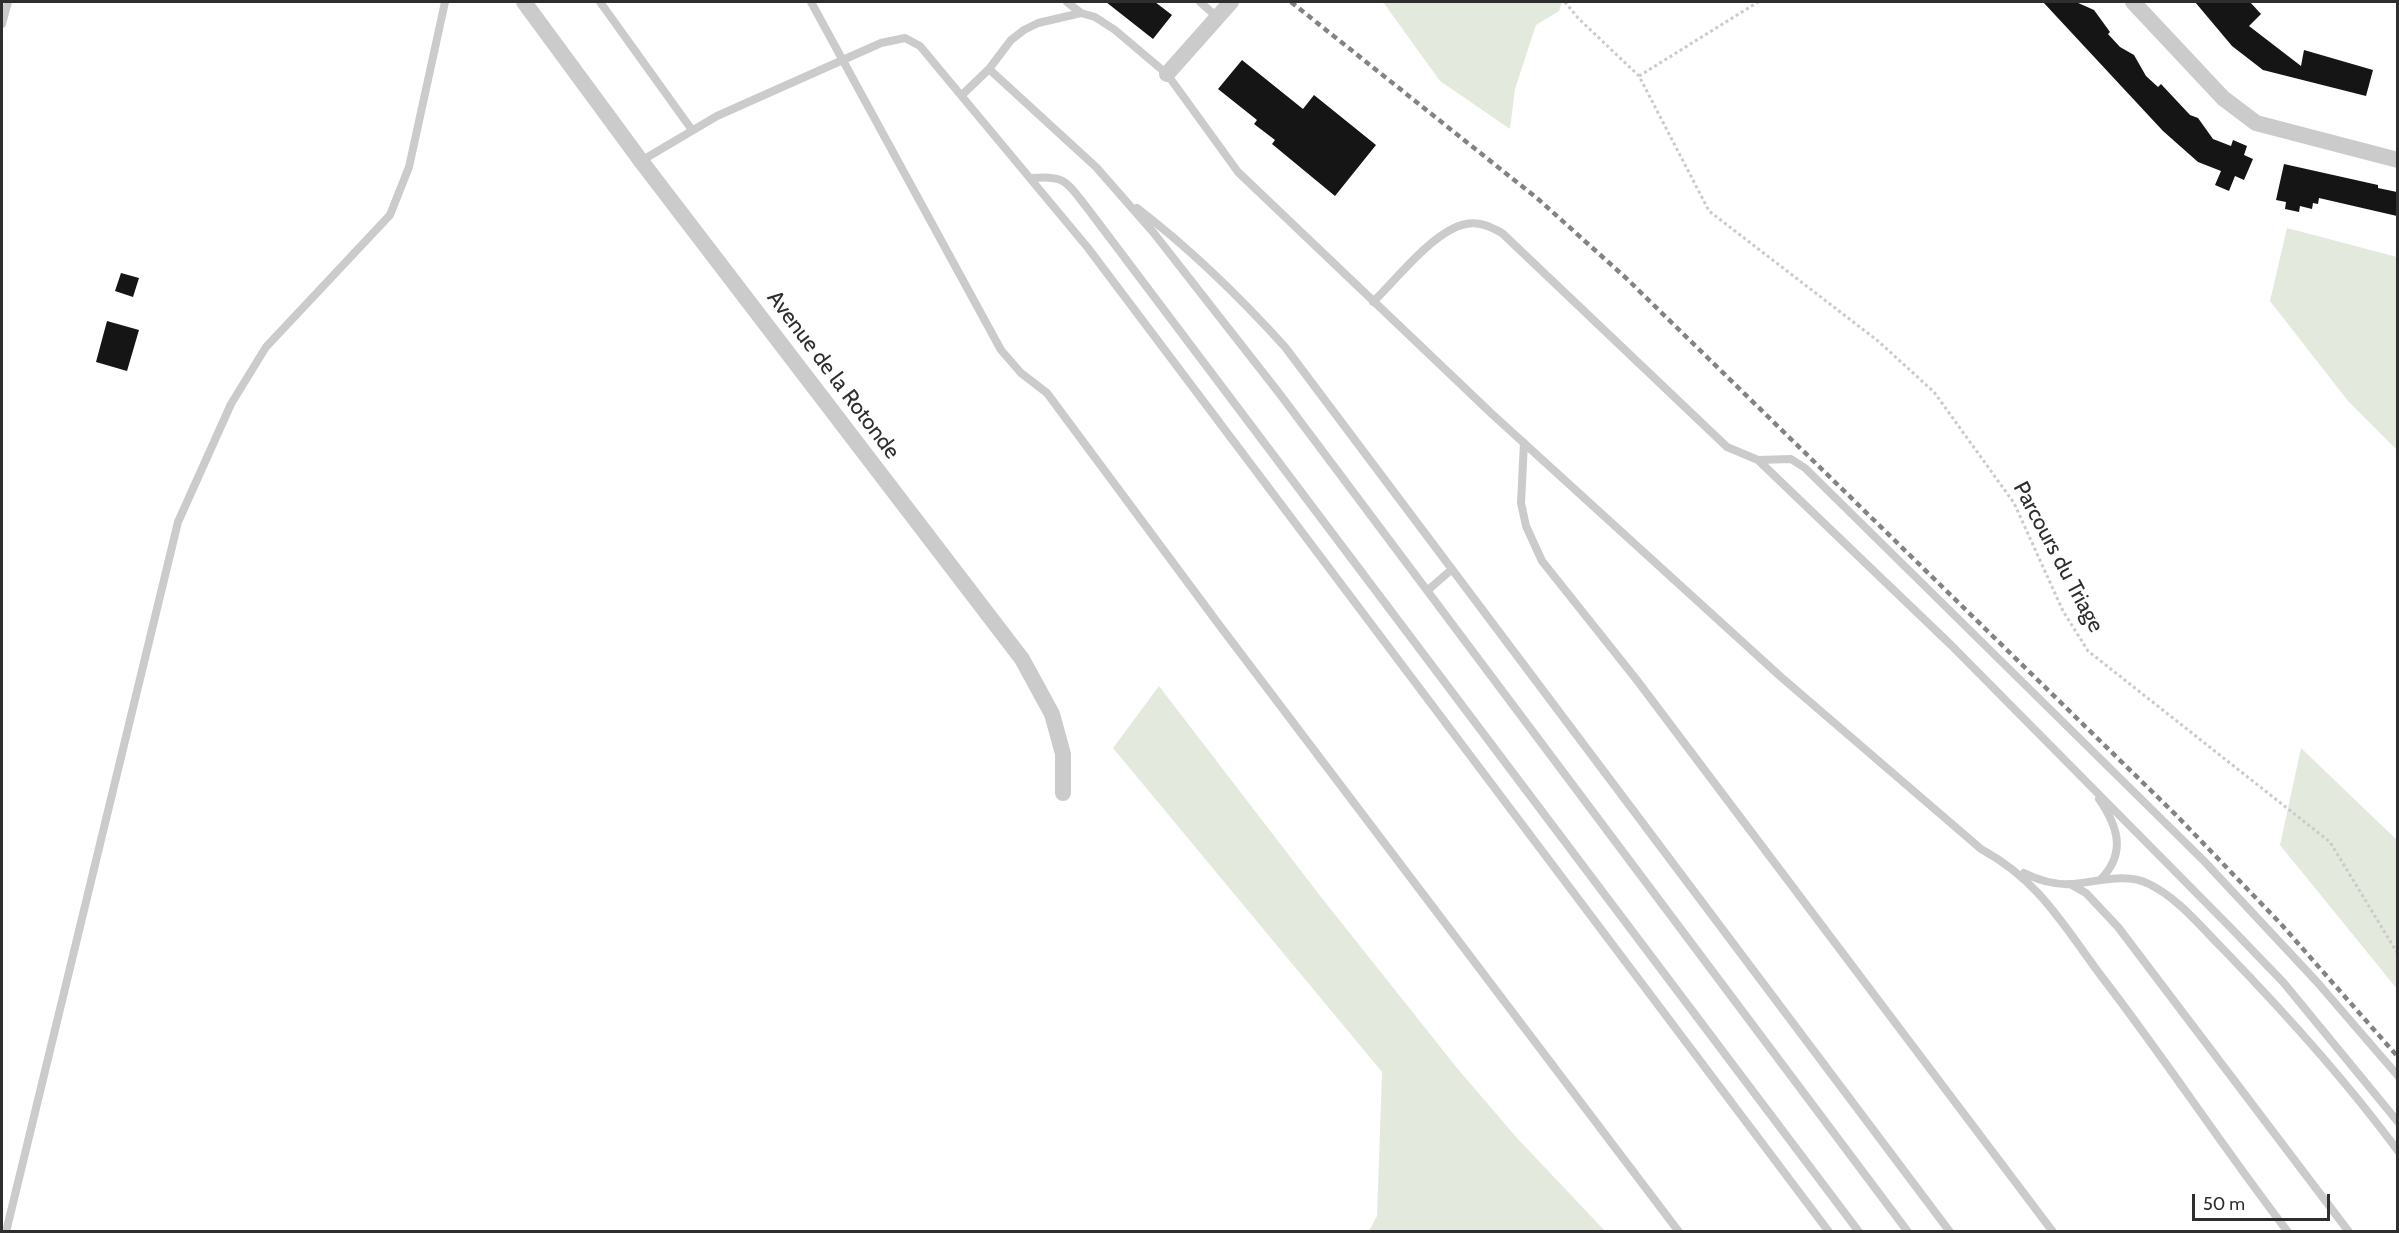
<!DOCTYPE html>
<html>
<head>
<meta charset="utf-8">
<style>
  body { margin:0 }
  #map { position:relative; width:2399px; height:1233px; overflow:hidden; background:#fff; font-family:Cabin,sans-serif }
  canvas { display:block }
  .frame { position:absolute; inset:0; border:3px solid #2e2e2e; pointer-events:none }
  .scale { position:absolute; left:2192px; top:1194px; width:138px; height:27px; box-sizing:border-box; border:3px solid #2e2e2e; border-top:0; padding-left:8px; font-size:18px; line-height:21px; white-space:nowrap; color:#2e2e2e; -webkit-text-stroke:4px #fff; paint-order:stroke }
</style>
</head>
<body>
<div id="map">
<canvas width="2399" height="1233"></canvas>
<div class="frame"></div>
<div class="scale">50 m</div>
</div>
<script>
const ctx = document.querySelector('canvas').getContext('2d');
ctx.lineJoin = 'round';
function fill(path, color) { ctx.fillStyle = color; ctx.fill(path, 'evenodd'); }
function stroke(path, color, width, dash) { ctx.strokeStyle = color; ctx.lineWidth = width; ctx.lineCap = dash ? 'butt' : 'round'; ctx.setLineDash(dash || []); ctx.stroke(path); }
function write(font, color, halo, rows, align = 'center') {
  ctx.font = font + ' Cabin,sans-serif'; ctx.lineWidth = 6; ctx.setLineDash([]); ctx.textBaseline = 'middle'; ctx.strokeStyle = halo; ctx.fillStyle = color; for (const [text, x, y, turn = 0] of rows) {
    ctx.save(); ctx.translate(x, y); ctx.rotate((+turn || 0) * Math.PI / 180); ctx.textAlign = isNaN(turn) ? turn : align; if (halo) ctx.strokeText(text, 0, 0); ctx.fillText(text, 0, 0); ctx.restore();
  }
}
fill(new Path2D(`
  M 1383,2 L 1562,2 L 1559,11 L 1536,25 L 1515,89 L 1510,129 L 1440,81 Z
  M 2287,228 L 2397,257 L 2397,450 L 2348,401 L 2270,301 Z
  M 1159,686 L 1321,897 L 1457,1068 L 1517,1138 L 1605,1231 L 1369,1231 L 1377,1216 L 1382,1072 L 1113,748 Z
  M 2301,748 L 2397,840 L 2397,989 L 2280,845 Z`), '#e3eadd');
fill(new Path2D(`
  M 1106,2 L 1155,2 L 1172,15 L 1153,39 Z
  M 2043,2 L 2076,2 L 2094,10 L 2110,32 L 2108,34 L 2120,47 L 2134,55 L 2146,76 L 2158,87 L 2161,84 L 2190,115 L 2198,118 L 2213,139 L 2231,146 L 2233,140 L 2247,146 L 2244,155 L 2253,159 L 2244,180 L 2235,176 L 2229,191 L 2215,185 L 2221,171 L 2198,162 L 2163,131 Z
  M 2195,2 L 2250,2 L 2261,14 L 2249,26 L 2301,66 L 2304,50 L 2373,70 L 2366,96 L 2263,70 L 2232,46 Z
  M 1242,60 L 1303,109 L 1314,95 L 1376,145 L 1335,196 L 1272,144 L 1275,140 L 1254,124 L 1257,120 L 1218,89 Z
  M 2284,164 L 2378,185 L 2378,188 L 2397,192 L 2397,216 L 2319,198 L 2318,204 L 2313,203 L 2312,209 L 2300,206 L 2299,212 L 2285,209 L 2286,202 L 2276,200 Z
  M 121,273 L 139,278 L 133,297 L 115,291 Z
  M 107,321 L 139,330 L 127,371 L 96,362 Z`), '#151515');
stroke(new Path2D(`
  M 1565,2 L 1578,18 L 1639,76 L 1709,211 L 1878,341 L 1934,392 L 2014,503 L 2063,611 L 2088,651 L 2330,842 L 2398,954
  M 1639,76 L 1758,2`), '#cbcbcb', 3, [3, 3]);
stroke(new Path2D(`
  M 600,2 L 692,130
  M 811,2 L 1001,350 L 1021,373 L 1047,393 L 1220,626 L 1679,1232
  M 1067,2 L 1081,13
  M 1200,2 L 1217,17
  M 2,24 L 8,2
  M 989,69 L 1096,167 L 1153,232 L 1279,393 L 1908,1232
  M 962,95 L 989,69 L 1011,40 L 1024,30 L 1038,23 L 1081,13 L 1095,17 L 1115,30 L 1167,74 L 1238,172 L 1492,414 L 1781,677 L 1981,849 C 2040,881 2063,925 2102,977 C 2166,1060 2224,1149 2288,1232
  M 641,161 L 717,116 L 881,43 L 905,38 L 920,46 L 1088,248 L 1829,1232
  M 1032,178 C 1067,175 1067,183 1088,209 L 1859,1232
  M 1137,208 C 1193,251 1238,295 1285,347 L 1950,1232
  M 1373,302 C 1397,279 1434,230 1466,224 C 1479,221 1491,227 1502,233 L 1727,447 L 1758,460 L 1791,459 L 1805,468 L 2204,861 L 2317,982 L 2398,1076
  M 1524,443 L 1521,503 L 1526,526 L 1542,561 L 1636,679 L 2053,1232
  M 1758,460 L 1951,645 L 2229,926 L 2283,982 L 2398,1122
  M 1428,590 L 1451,570
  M 2099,799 C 2119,828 2126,854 2100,880
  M 2024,873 C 2038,880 2056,885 2072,884 C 2097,882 2126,872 2149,884 C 2178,898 2201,927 2224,950 C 2286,1014 2345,1079 2398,1151
  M 2070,884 L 2086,893 L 2118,927 L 2349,1232
  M 6,1232 L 178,522 L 231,404 L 266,347 L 390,215 L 409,167 L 445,2`), '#cbcbcb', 8);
stroke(new Path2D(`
  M 524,2 L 641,161 L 1022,659 L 1052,714 L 1063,754 L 1063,793
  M 2133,2 L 2223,98 L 2256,123 L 2398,160
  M 1167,74 L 1231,2`), '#cbcbcb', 16);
stroke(new Path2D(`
  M 1291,2 L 1538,199 L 1626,278 L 2177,816 L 2281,924 L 2398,1057`), '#838383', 4.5, [6, 4.5]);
write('22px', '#2e2e2e', '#fff', [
  ["Avenue de la Rotonde",833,375,53],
  ["Parcours du Triage",2058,557,62]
]);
</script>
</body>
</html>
